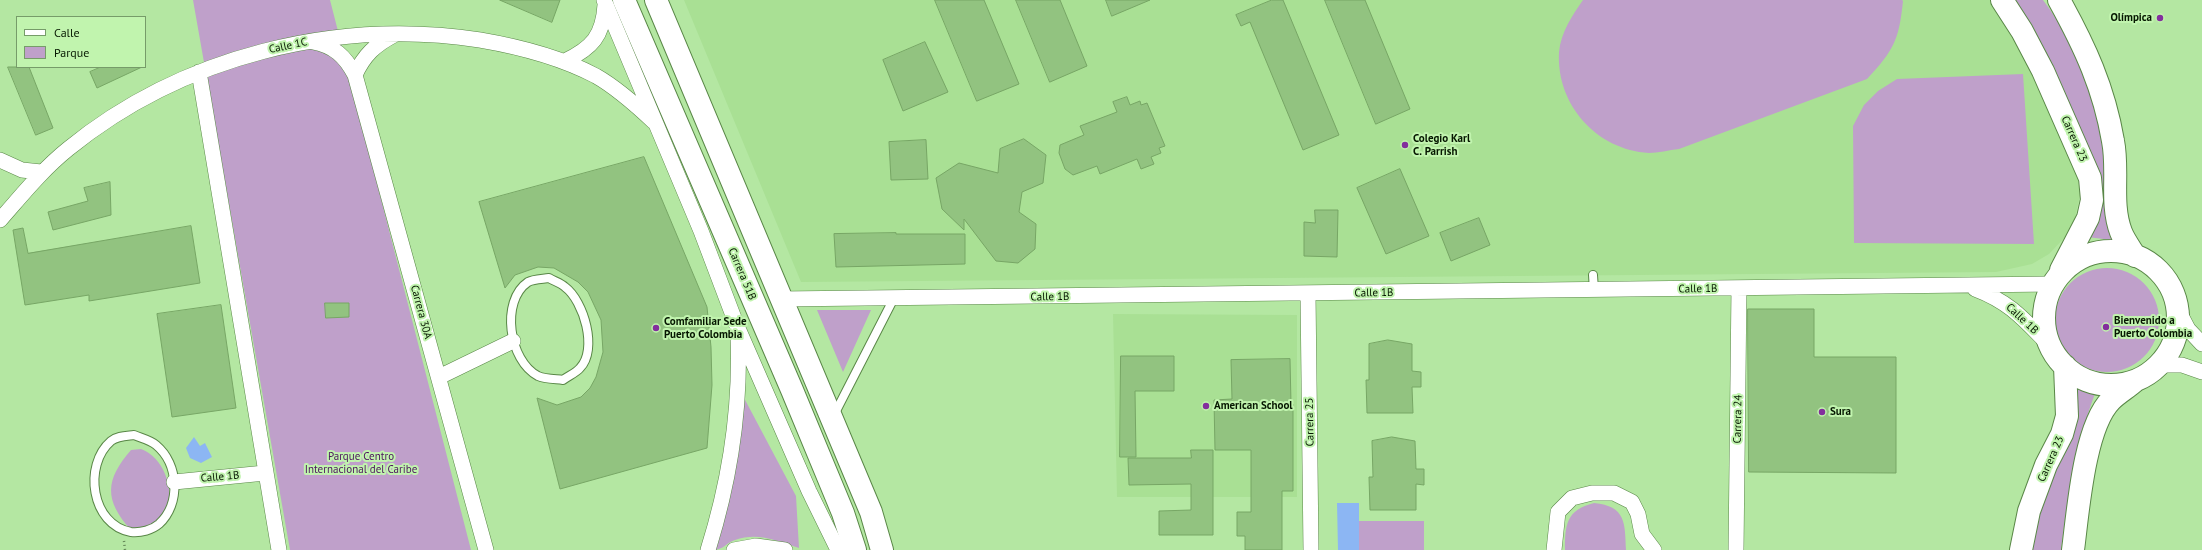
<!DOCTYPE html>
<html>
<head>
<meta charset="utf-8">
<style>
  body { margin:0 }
  #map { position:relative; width:2202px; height:550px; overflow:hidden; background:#b4e7a2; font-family:"PT Sans",sans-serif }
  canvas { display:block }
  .legend { position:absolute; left:16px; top:16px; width:130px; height:52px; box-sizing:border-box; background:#c1f4ae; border:1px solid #769c69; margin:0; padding:5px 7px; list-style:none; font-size:12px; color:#061701 }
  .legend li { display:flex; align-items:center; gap:8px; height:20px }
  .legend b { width:20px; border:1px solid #769c69 }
</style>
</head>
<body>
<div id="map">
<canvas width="2202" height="550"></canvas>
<ul class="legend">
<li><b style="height:5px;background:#fff"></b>Calle</li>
<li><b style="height:11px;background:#bfa0ca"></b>Parque</li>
</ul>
</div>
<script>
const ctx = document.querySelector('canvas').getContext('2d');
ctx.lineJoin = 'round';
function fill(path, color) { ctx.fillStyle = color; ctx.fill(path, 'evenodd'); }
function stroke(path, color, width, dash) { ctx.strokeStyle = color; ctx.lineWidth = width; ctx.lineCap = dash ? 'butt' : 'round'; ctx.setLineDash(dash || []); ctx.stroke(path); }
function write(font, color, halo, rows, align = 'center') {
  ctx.font = font + ' "PT Sans",sans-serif'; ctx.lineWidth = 4; ctx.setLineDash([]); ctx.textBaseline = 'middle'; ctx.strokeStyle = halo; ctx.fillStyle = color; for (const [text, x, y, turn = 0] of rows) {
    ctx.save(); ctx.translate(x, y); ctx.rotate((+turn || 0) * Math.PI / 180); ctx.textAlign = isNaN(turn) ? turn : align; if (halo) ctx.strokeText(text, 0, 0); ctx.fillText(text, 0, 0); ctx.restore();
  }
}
fill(new Path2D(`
  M 684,0 L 1991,0 L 2020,49 L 2058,130 L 2078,179 L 2080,196 L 2075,217 L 2068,234 L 2049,254 L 2032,264 L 1996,272 L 801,282 Z
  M 1113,314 L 1297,315 L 1297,497 L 1117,497 Z`), '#a9e094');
fill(new Path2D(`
  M 193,0 L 330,0 L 471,550 L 290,550 Z
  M 1583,0 L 1902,0 L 1903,1 C 1899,40 1894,50 1867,79 L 1679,149 C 1669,150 1658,153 1649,153 C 1597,150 1556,105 1559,52 C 1561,32 1572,16 1583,0 Z
  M 2012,0 L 2043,0 C 2080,49 2102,114 2109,174 C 2111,189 2105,205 2107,220 C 2107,227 2110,234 2112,240 L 2087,237 L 2095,220 Z
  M 2023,74 L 2034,244 L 1854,243 L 1853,126 L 1864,105 L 1878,91 L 1897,79 Z
  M2055 320a52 52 0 1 1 104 0a52 52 0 1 1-104 0Z
  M 817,310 L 871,310 L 843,372 Z
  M 2069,375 L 2077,382 L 2096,391 C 2076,443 2068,495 2061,550 L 2027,550 Z
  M 743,396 L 796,496 L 799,548 C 777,541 758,532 735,540 C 726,543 723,550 713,550 Z
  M 141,449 C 163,457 175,488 167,511 C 165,517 158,523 154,528 L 131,530 C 104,500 105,480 131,450 Z
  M 1594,503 C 1626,506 1625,523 1626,550 L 1565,550 C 1565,525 1566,510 1594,503 Z
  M 1359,521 L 1424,521 L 1424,550 L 1359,550 Z`), '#bfa0ca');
fill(new Path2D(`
  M 194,437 L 200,446 L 205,443 L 212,457 L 201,463 L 190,458 L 186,448 Z
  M 1337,503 L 1359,503 L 1359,550 L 1338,550 Z`), '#8cb6f3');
const building = new Path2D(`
  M 500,0 L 560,0 L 552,22 Z
  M 935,0 L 984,0 L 1019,84 L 977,101 Z
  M 1016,0 L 1060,0 L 1087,66 L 1050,82 Z
  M 1106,0 L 1150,0 L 1112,16 Z
  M 1272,0 L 1283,0 L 1339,135 L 1303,150 L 1250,22 L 1241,26 L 1236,15 Z
  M 1325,0 L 1365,0 L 1410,109 L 1376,124 Z
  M 925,42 L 948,92 L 903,111 L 883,60 Z
  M 8,67 L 29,67 L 53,128 L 36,135 Z
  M 101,67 L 142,67 L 97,88 L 90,72 Z
  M 1127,97 L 1130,105 L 1140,101 L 1141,105 L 1147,103 L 1165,146 L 1159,148 L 1161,153 L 1151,157 L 1154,164 L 1141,169 L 1137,159 L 1100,174 L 1097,166 L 1073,175 L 1065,169 L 1059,153 L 1060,145 L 1084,135 L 1080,126 L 1117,112 L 1113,102 Z
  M 1024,139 L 1046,155 L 1043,183 L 1022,192 L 1019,212 L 1036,224 L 1035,249 L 1018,263 L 996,261 L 964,219 L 964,230 L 942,209 L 936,178 L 959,163 L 998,173 L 1000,149 Z
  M 926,140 L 928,179 L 891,180 L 889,142 Z
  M 644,157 L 707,307 L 711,347 L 712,385 L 707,448 L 560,489 L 537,398 L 557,405 L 581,397 L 590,388 L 596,377 L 603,352 L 601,320 L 588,292 L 578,282 L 554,268 L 538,267 L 515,275 L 505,288 L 479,202 Z
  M 1400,169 L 1429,236 L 1386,254 L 1357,188 Z
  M 110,182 L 111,215 L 53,230 L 48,212 L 88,201 L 84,188 Z
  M 1315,210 L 1338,210 L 1337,257 L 1304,256 L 1304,222 L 1315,223 Z
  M 1479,218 L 1490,245 L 1451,261 L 1440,233 Z
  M 191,226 L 200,283 L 89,301 L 89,295 L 25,305 L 13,230 L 23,228 L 28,253 Z
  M 896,233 L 896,234 L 965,234 L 965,264 L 836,267 L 834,234 Z
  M 325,303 L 349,303 L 349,317 L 326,318 Z
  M 221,305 L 236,408 L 172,417 L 157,314 Z
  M 1748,309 L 1814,309 L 1814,357 L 1896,357 L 1896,473 L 1749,472 Z
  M 1388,340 L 1412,344 L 1412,371 L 1421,372 L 1421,387 L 1412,387 L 1413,413 L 1367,413 L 1366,380 L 1369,380 L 1369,344 Z
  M 1121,356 L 1174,356 L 1174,391 L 1135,391 L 1136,457 L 1120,457 Z
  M 1290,359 L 1291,404 L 1293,404 L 1293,491 L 1282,491 L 1282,550 L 1245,550 L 1245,536 L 1237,536 L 1237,512 L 1251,512 L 1251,450 L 1215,450 L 1214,400 L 1232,399 L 1231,360 Z
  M 1392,437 L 1415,441 L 1416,469 L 1424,469 L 1424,485 L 1416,484 L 1416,510 L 1370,510 L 1369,477 L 1373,477 L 1372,441 Z
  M 1191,450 L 1213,450 L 1213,535 L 1159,535 L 1159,511 L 1191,510 L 1191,484 L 1129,485 L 1128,458 L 1191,458 Z`);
fill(building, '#92c380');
stroke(building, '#77a665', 1);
const lane = new Path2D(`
  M 1593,275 L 1594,290
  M 549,278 C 554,281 561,283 565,287 C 584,301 598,350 580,368 C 576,373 568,376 563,380 C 555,379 545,379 538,376 C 509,361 500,301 528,282 C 533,279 543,279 549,278 Z
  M 834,415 L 894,298
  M 134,435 C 141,438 150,440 156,445 C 179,464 181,504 159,524 C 152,530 141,533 131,532 C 91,525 83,465 111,441 C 117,436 126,436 134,435 Z`);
const street = new Path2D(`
  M 604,0 L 701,231 L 737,326 L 809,491 L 838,550
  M 313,42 C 334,46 345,56 355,75 L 486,550
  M 565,61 C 592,48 603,36 605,5
  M 199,72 L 279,550
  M 355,75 C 364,55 375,45 394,35
  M 0,160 L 22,170 L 41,172
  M 0,220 C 22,195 42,170 68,149 C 182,56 337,18 480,40 C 521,47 560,57 596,76 C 617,88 636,105 654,122
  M 1975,289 C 2012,303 2025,321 2052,348
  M 1308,294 L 1311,550
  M 781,299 L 2053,284
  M 2177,308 L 2188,329 L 2202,344
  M 2158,365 L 2182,365 L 2202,372
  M 439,377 L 513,341
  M 174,482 L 265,473
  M 708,550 C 730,480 741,409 738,335
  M 734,550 L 756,546 L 785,550
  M 1554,550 L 1558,512 L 1572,498 L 1592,493 L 1614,493 L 1632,502 L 1638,514 L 1642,534 L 1654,550
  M 1736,550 L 1739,288`);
const secondary = new Path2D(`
  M 624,0 L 792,390 L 843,513 L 855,550
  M 656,0 L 871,512 L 882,550
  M 2002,0 L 2022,31 L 2043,71 L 2090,178 L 2092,200 L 2088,218 L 2061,270
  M 2059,0 C 2085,47 2104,88 2113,141 C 2119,171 2110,203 2121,232 C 2124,240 2130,248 2135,256
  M2044 318a67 67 0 1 1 134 0a67 67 0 1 1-134 0Z
  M 2021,550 L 2029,511 L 2046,465 L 2062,434 L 2067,416 L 2065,366
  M 2073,550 C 2078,512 2084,427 2111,400 C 2118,393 2127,388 2135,381`);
stroke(lane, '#598747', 10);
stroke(street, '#598747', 16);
stroke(secondary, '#598747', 24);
stroke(new Path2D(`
  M 124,541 L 125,550`), '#628556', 2.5, [1, 3]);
stroke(lane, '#fff', 8);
stroke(street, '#fff', 15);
stroke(secondary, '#fff', 22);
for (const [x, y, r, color] of [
  [2160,18,4,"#832f9d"],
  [1405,145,4,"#832f9d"],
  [2106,327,4,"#832f9d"],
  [656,328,4,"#832f9d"],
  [1206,406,4,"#832f9d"],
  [1822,412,4,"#832f9d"]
]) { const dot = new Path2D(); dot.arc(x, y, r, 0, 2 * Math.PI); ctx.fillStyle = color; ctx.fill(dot); stroke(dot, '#c1f4ae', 1.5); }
write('bold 11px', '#061701', '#c1f4ae', [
  ["Olímpica",2152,18,"right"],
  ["Colegio Karl",1413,139],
  ["C. Parrish",1413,152],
  ["Bienvenido a",2114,321],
  ["Puerto Colombia",2114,334],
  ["Comfamiliar Sede",664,322],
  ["Puerto Colombia",664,335],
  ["American School",1214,406],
  ["Sura",1830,412]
], 'left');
write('11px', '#061701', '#c1f4ae', [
  ["Calle 1C",288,46,-12],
  ["Carrera 23",2074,139,66],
  ["Carrera 51B",742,274,67],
  ["Calle 1B",1698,289,-1],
  ["Calle 1B",1374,293,-1],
  ["Calle 1B",1050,297,-1],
  ["Carrera 30A",421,312,75],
  ["Calle 1B",2022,319,43],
  ["Carrera 24",1738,419,-89],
  ["Carrera 25",1310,422,-91],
  ["Carrera 23",2051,459,-66],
  ["Calle 1B",220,477,-5]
]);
write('11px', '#4c135d', '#c1f4ae', [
  ["Parque Centro",361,457],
  ["Internacional del Caribe",361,470]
]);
</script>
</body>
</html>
